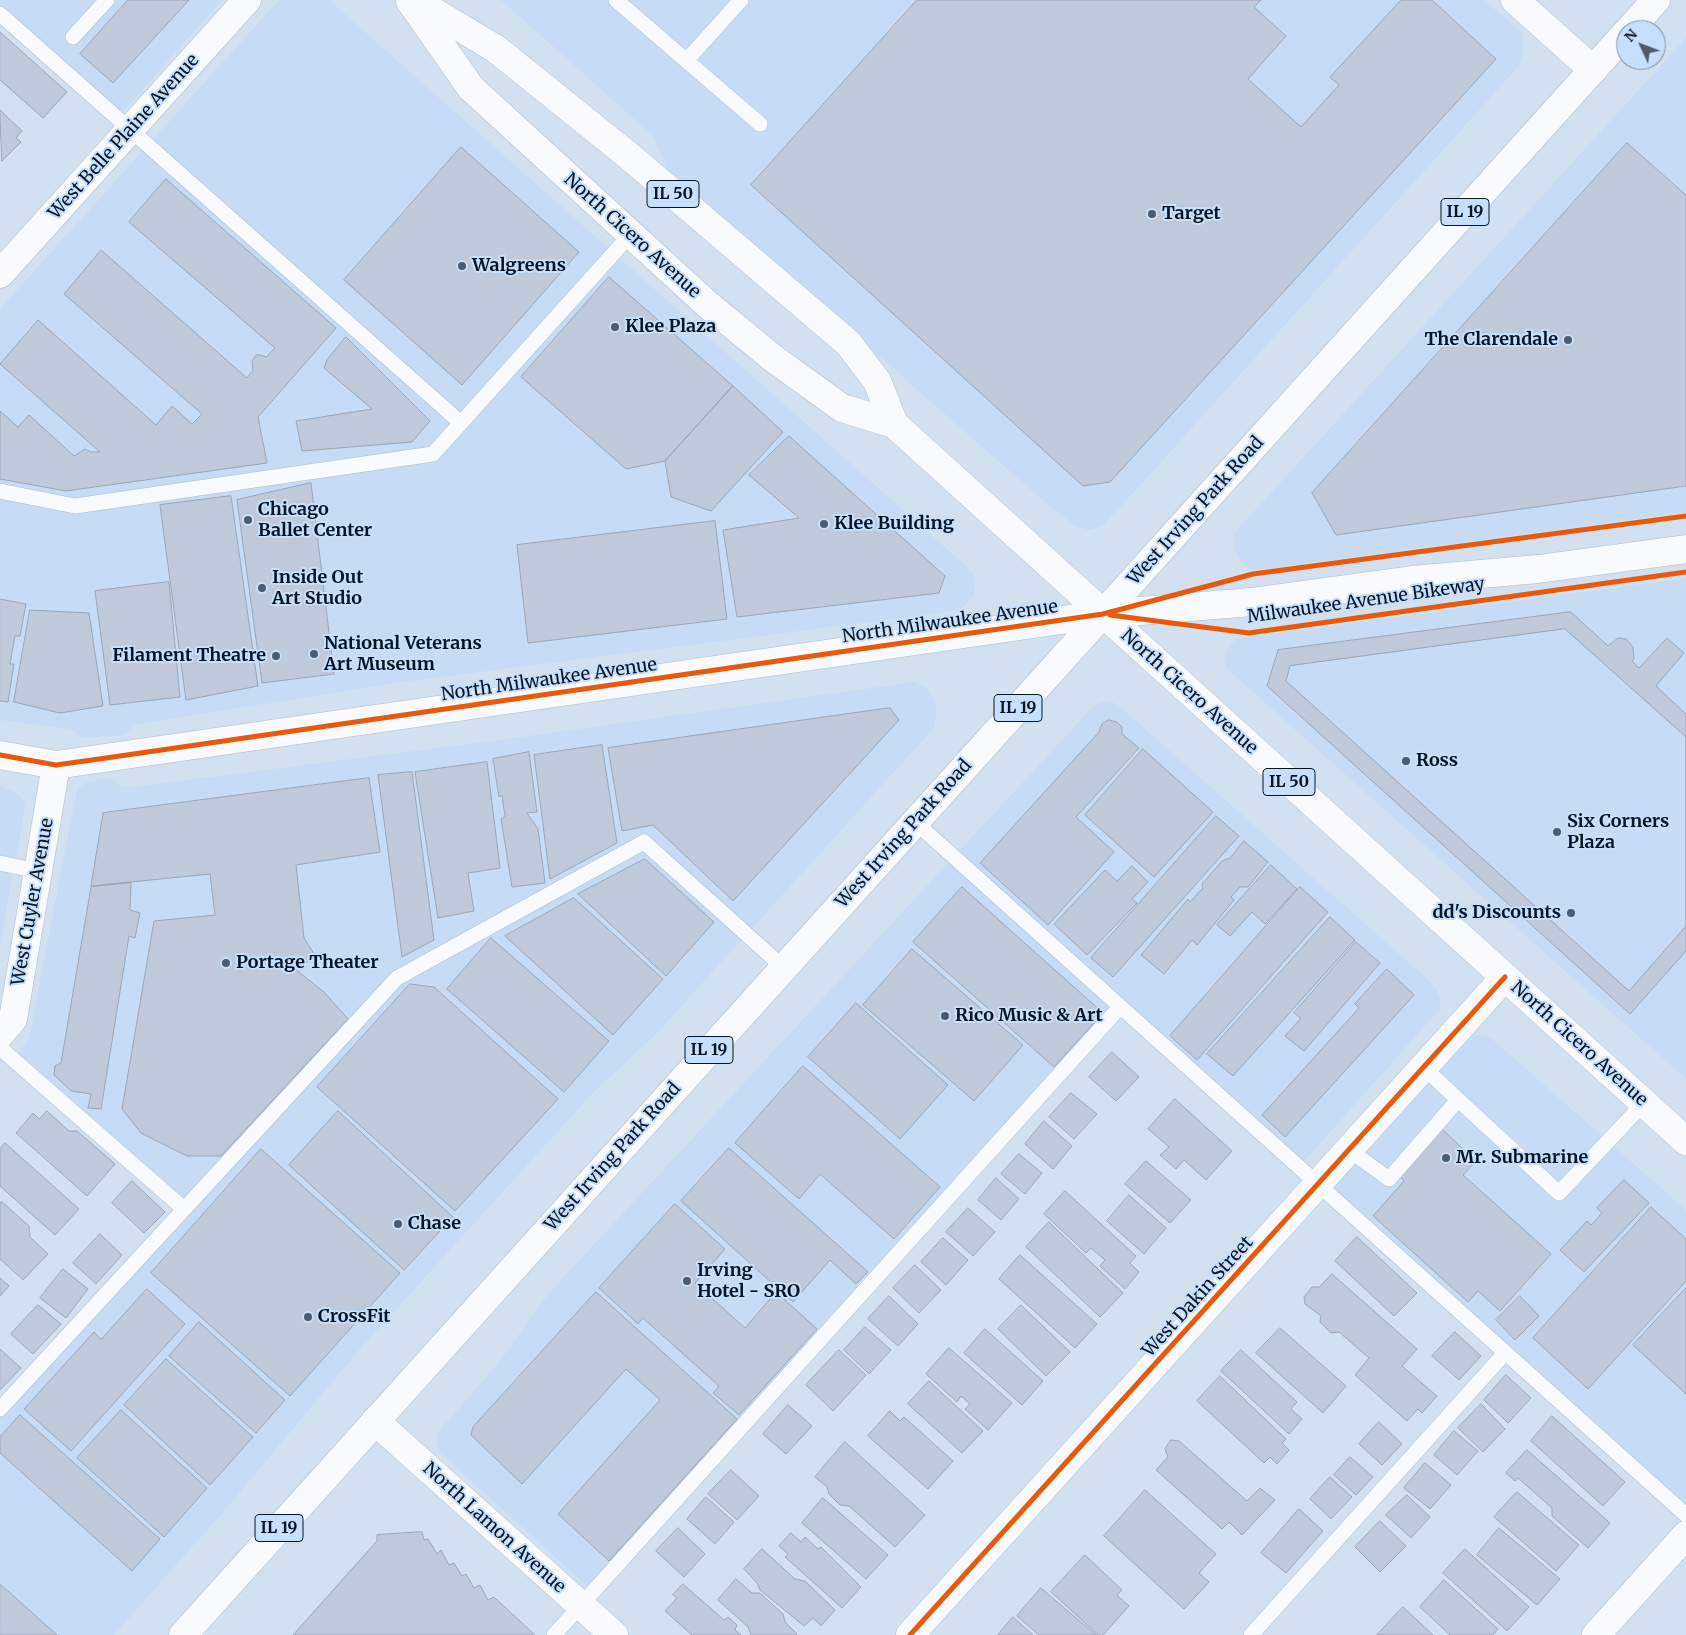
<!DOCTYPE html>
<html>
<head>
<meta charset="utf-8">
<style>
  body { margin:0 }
  #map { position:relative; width:1686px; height:1635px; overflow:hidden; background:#d3e0ef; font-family:Merriweather,serif }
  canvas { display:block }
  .north { position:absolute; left:1616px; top:20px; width:50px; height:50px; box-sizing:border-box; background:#c6dffc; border:1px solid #798ea6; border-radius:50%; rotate:313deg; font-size:14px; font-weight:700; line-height:20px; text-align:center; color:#061425 }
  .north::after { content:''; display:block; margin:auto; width:18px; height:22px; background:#4e5b6c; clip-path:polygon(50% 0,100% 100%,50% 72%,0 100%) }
</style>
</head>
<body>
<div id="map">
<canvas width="1686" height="1635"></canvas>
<div class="north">N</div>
</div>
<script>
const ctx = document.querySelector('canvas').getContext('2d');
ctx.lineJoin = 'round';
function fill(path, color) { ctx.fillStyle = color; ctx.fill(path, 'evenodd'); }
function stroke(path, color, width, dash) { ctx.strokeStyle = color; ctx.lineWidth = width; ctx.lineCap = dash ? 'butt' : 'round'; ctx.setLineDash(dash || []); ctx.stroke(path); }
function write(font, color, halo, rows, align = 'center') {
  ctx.font = font + ' Merriweather,serif'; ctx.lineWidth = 4; ctx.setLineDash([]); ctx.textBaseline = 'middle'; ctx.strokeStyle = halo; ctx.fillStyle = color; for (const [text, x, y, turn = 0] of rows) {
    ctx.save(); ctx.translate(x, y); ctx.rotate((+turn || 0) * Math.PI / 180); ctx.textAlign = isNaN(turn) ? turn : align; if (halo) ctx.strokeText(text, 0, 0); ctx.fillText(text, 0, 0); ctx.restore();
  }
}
fill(new Path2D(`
  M 0,0 L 222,0 L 117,118 L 0,16 Z
  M 279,0 L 329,0 L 965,565 L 973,574 L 975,585 L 974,596 L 962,608 L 940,613 L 394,683 L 134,725 L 124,735 L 83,738 L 70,729 L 0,720 L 0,309 Z
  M 501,0 L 1484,0 L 1522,33 L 1524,49 L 1519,66 L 1124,503 L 1101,527 L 1089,530 L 1076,526 L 1054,510 L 669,172 L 653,136 Z
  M 1686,38 L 1686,512 L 1265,569 L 1253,570 L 1245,565 L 1237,557 L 1234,547 L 1234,537 L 1238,529 Z
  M 1686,578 L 1686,1079 L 1226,668 L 1224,662 L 1229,646 L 1237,639 L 1248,637 Z
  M 914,682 L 925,687 L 932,696 L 937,711 L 934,728 L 657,1033 L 591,1095 L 360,1349 L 231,1503 L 114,1635 L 0,1635 L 0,1405 L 176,1208 L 11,1062 L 29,1038 L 77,790 L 85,783 L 100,779 L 111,779 L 124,788 L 500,740 Z
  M 1110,701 L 1118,705 L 1432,983 L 1440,996 L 1440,1009 L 1299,1167 L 1120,1007 L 599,1597 L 437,1450 L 438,1435 L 444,1425 L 497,1365 L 548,1294 L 1089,711 L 1099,703 Z
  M 0,786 L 16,793 L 26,803 L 0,944 Z
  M 1478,1035 L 1491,1038 L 1686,1210 L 1686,1503 L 1680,1510 L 1327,1193 L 1471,1037 Z`), '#c7dcf4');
const building = new Path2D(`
  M 128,0 L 189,0 L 113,83 L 80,54 Z
  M 917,0 L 1261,0 L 1254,7 L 1286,36 L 1248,79 L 1301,127 L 1339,85 L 1330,77 L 1401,0 L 1432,0 L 1496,59 L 1110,482 L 1083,486 L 751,185 Z
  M 0,32 L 67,92 L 43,118 L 0,80 Z
  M 0,110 L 22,131 L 16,138 L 21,142 L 2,161 Z
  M 1627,143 L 1686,195 L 1686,486 L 1336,535 L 1312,493 Z
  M 461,147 L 579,252 L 462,385 L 344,280 Z
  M 166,179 L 336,328 L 258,417 L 267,463 L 66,491 L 0,479 L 0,411 L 18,427 L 29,415 L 74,456 L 85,449 L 91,452 L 100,452 L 0,364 L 38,320 L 156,425 L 172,406 L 192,424 L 202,414 L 64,294 L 101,250 L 247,378 L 253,370 L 252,361 L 257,354 L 266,357 L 275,348 L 129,222 Z
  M 609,277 L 733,386 L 665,461 L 626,469 L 521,377 Z
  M 346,337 L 430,421 L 412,442 L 302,451 L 296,421 L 372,409 L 324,368 L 327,360 Z
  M 733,386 L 783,432 L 711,511 L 671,497 L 665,461 Z
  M 789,436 L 945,576 L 939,593 L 737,617 L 723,530 L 799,518 L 749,475 Z
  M 311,483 L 334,674 L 262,683 L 237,500 Z
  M 231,496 L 258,686 L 186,700 L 160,505 Z
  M 715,521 L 727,619 L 528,643 L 517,545 Z
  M 169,582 L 180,697 L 110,705 L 95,591 Z
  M 0,599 L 26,604 L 20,636 L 15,636 L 10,664 L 14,664 L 8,702 L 0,701 Z
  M 30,610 L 89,613 L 103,706 L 60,713 L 14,702 Z
  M 1571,612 L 1608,646 L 1618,638 L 1626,639 L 1633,647 L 1634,659 L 1632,661 L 1639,668 L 1667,638 L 1684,653 L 1656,686 L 1686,714 L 1686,951 L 1630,1014 L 1267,686 L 1278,650 Z
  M 1565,629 L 1686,737 L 1686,926 L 1629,991 L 1286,681 L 1290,666 Z
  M 890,708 L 899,720 L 733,901 L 653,825 L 622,831 L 608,748 Z
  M 1109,720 L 1117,722 L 1122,727 L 1122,734 L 1139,748 L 1076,817 L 1114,852 L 1048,925 L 980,863 L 1099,732 L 1102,724 Z
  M 602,745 L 617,843 L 550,879 L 534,755 Z
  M 1143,749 L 1213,812 L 1154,877 L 1085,815 Z
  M 529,752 L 537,812 L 527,813 L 538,829 L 545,883 L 512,887 L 501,819 L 505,816 L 502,795 L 499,797 L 493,759 Z
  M 487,762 L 500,868 L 468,873 L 474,911 L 438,918 L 415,772 Z
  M 412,772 L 434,940 L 402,957 L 378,775 Z
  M 369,778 L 380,852 L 296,865 L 304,938 L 316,957 L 295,969 L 324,992 L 348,1019 L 221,1156 L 187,1156 L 141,1133 L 122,1109 L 154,921 L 215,915 L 210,874 L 91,886 L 103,813 Z
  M 1216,816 L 1239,836 L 1113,977 L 1091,958 Z
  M 1244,841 L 1268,862 L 1248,887 L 1240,887 L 1231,897 L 1234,900 L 1197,945 L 1192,940 L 1164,974 L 1141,955 L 1188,899 L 1190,902 L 1203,888 L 1202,884 L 1222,861 L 1230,858 Z
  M 645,859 L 714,922 L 666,976 L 578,894 Z
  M 1271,865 L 1297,889 L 1265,924 L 1252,912 L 1230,936 L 1217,925 Z
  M 1132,866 L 1148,882 L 1132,899 L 1137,903 L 1087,955 L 1054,924 L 1105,870 L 1117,881 Z
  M 131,883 L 130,910 L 140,913 L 135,938 L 129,936 L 101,1109 L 88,1108 L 91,1094 L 71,1091 L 54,1075 L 55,1066 L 61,1063 L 91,887 Z
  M 962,887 L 1103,1013 L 1054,1067 L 913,942 Z
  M 1300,887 L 1328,912 L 1197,1060 L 1170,1036 Z
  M 574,898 L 663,979 L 613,1035 L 505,936 Z
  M 1330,917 L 1355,940 L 1233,1076 L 1207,1054 Z
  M 491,938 L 609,1041 L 564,1092 L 447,989 Z
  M 1356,942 L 1380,963 L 1304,1051 L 1285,1036 L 1301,1018 L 1294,1013 Z
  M 912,949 L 1023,1045 L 974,1101 L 863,1005 Z
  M 1387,969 L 1414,995 L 1285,1137 L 1262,1115 L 1359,1008 L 1355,1004 Z
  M 410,984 L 434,987 L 558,1099 L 455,1211 L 317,1087 Z
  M 856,1003 L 948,1085 L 900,1139 L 808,1057 Z
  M 1112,1052 L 1139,1077 L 1116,1101 L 1089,1077 Z
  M 803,1066 L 940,1187 L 894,1239 L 820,1174 L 799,1199 L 735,1143 Z
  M 1071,1093 L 1097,1114 L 1074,1139 L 1049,1117 Z
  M 1175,1099 L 1232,1151 L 1206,1180 L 1184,1160 L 1176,1169 L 1160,1155 L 1169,1147 L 1148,1129 Z
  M 47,1111 L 69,1131 L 77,1131 L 115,1164 L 87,1196 L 16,1133 L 33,1113 L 39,1119 Z
  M 338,1111 L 453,1217 L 404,1270 L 289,1165 Z
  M 1044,1121 L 1072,1146 L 1053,1169 L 1025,1144 Z
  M 1442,1129 L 1476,1161 L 1463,1175 L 1551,1254 L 1500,1311 L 1478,1291 L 1468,1302 L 1373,1216 L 1404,1181 L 1400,1177 Z
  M 5,1143 L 79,1209 L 55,1235 L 0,1186 L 0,1149 Z
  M 729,1148 L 868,1272 L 856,1284 L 830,1260 L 793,1302 L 681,1201 Z
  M 261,1149 L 400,1273 L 290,1396 L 151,1273 Z
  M 1019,1154 L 1042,1173 L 1025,1194 L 1001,1174 Z
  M 1146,1161 L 1191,1200 L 1170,1223 L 1125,1184 Z
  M 996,1178 L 1019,1199 L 1001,1220 L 978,1200 Z
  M 1624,1180 L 1649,1203 L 1584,1272 L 1560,1250 L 1587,1221 L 1591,1225 L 1602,1213 L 1597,1208 Z
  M 132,1181 L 165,1212 L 144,1233 L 112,1203 Z
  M 1065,1191 L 1136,1256 L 1130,1263 L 1139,1272 L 1125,1289 L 1100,1266 L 1105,1260 L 1091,1248 L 1086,1253 L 1044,1214 Z
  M 1129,1195 L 1166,1228 L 1144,1254 L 1107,1221 Z
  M 2,1202 L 29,1226 L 30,1237 L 48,1254 L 23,1280 L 0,1259 L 0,1203 Z
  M 675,1204 L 725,1249 L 695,1283 L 745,1328 L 776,1292 L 817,1329 L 739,1415 L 713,1393 L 719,1386 L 643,1318 L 638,1324 L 599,1288 Z
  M 1651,1207 L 1686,1239 L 1686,1281 L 1588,1389 L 1533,1338 Z
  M 968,1208 L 995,1232 L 973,1256 L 946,1232 Z
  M 1049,1222 L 1123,1293 L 1100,1317 L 1026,1247 Z
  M 100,1234 L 122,1255 L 96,1284 L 73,1263 Z
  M 1357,1237 L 1417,1293 L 1394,1316 L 1335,1261 Z
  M 943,1238 L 968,1260 L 946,1285 L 921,1262 Z
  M 1020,1255 L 1097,1324 L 1075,1348 L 999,1279 Z
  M 915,1265 L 941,1290 L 919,1313 L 893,1288 Z
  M 63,1269 L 88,1289 L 66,1318 L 40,1298 Z
  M 1332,1274 L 1417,1349 L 1402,1366 L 1437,1396 L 1422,1413 L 1418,1409 L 1407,1421 L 1355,1375 L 1369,1358 L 1339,1332 L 1331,1333 L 1320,1322 L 1321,1316 L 1305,1304 L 1304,1297 L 1312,1287 L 1319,1287 Z
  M 0,1278 L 9,1286 L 0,1296 Z
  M 1686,1288 L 1686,1394 L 1633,1345 Z
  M 147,1289 L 185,1324 L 71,1451 L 24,1409 L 94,1332 L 101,1339 Z
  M 596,1292 L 737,1419 L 609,1561 L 558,1514 L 660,1400 L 626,1369 L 522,1484 L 471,1435 L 473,1427 Z
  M 889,1296 L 918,1324 L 898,1346 L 868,1319 Z
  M 1520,1296 L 1539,1316 L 1515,1340 L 1496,1320 Z
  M 38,1305 L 61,1324 L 33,1354 L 11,1334 Z
  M 1021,1305 L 1070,1352 L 1046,1376 L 998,1329 Z
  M 199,1322 L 285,1400 L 256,1433 L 169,1356 Z
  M 865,1327 L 891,1350 L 869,1374 L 844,1350 Z
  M 1280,1328 L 1346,1386 L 1323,1413 L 1256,1353 Z
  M 985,1329 L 1043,1381 L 1022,1405 L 964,1353 Z
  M 1455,1332 L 1481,1356 L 1459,1380 L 1432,1356 Z
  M 949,1348 L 1012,1403 L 988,1430 L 965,1409 L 970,1404 L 961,1396 L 957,1402 L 926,1374 Z
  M 0,1349 L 21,1368 L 0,1390 Z
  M 839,1350 L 866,1375 L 833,1411 L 806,1385 Z
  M 1241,1350 L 1297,1402 L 1291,1409 L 1302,1419 L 1289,1434 L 1221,1371 Z
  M 166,1359 L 253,1437 L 210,1485 L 124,1405 Z
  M 1506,1375 L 1531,1398 L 1508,1423 L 1484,1400 Z
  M 1220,1376 L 1286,1439 L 1282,1443 L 1289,1450 L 1277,1464 L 1270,1457 L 1264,1463 L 1197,1401 Z
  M 929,1381 L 983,1431 L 962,1453 L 908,1404 Z
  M 1481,1404 L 1505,1429 L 1483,1452 L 1458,1428 Z
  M 788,1405 L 812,1426 L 786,1454 L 763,1434 Z
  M 121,1410 L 207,1488 L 164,1537 L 77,1458 Z
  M 890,1411 L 900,1421 L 904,1417 L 953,1461 L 928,1489 L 868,1436 Z
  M 20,1415 L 160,1539 L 132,1571 L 0,1453 L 0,1437 Z
  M 1552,1416 L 1625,1482 L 1603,1506 L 1531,1441 Z
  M 1379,1422 L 1402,1444 L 1382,1465 L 1359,1444 Z
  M 1454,1431 L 1478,1451 L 1457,1475 L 1434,1455 Z
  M 1171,1440 L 1179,1441 L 1247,1501 L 1260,1488 L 1275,1500 L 1242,1535 L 1229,1522 L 1222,1529 L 1156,1470 L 1168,1457 L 1165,1449 Z
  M 845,1442 L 925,1515 L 895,1547 L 849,1506 L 840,1505 L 829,1494 L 827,1487 L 815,1477 Z
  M 1527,1450 L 1610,1523 L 1588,1548 L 1552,1516 L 1552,1508 L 1518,1478 L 1515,1481 L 1506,1473 Z
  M 1350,1457 L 1373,1477 L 1356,1495 L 1334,1475 Z
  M 1425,1463 L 1451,1485 L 1430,1509 L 1404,1488 Z
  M 731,1470 L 759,1496 L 737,1520 L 708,1494 Z
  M 1330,1477 L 1352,1497 L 1331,1519 L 1310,1499 Z
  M 1145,1490 L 1216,1554 L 1199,1573 L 1209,1582 L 1184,1609 L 1104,1536 Z
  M 1517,1492 L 1579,1545 L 1556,1571 L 1494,1517 Z
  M 1407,1495 L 1430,1517 L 1411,1538 L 1386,1515 Z
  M 706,1497 L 734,1522 L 715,1544 L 687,1519 Z
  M 823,1498 L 888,1555 L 866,1579 L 802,1523 Z
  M 1299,1509 L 1323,1531 L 1286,1573 L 1261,1553 Z
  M 1380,1521 L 1406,1546 L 1380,1572 L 1355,1547 Z
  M 678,1528 L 705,1554 L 684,1577 L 656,1551 Z
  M 1499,1528 L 1560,1579 L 1537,1605 L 1477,1555 Z
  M 422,1532 L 424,1540 L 428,1539 L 437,1554 L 441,1550 L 449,1565 L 454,1563 L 462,1576 L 466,1574 L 474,1588 L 480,1585 L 488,1600 L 494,1597 L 535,1635 L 293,1635 L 377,1541 L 377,1535 Z
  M 791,1533 L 801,1542 L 805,1537 L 818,1549 L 821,1547 L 861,1587 L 842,1608 L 785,1557 L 788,1554 L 779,1546 Z
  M 762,1549 L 795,1579 L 805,1581 L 835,1610 L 821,1626 L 813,1618 L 804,1626 L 760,1590 L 757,1583 L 744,1569 Z
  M 1465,1549 L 1529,1607 L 1507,1631 L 1443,1573 Z
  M 1085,1555 L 1122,1590 L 1117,1595 L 1129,1606 L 1103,1635 L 1098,1635 L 1051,1592 Z
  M 736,1579 L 752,1593 L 760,1593 L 783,1614 L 785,1622 L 797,1634 L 796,1635 L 751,1635 L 748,1627 L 718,1600 Z
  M 1444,1580 L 1498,1629 L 1493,1635 L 1450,1635 L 1420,1607 Z
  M 0,1584 L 57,1635 L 0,1635 Z
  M 683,1584 L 724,1620 L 728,1617 L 737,1625 L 735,1630 L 741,1635 L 692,1635 L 665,1611 L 677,1598 L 673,1595 Z
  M 1041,1588 L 1096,1635 L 1039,1635 L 1017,1616 Z
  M 1403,1607 L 1433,1635 L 1377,1635 Z
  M 1013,1617 L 1033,1635 L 998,1635 Z`);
fill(building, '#c0c9da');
stroke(building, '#9ea6b6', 1);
const lane = new Path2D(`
  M 616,0 L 760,124
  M 0,14 L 461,423
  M 73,37 L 107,0
  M 686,61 L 741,0
  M 0,491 L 75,506 L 433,454 L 630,235
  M 915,822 L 1686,1515
  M 0,863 L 38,871
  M 0,1048 L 184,1209
  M 1424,1068 L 1559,1193 L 1644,1103
  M 1349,1150 L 1389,1179 L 1458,1100
  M 0,1409 L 397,978 L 644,842 L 784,968
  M 554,1635 L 1120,1007
  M 1251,1635 L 1505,1353`);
const street = new Path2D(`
  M 1515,0 L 1593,70
  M 0,274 L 247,0
  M 0,1034 L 13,1019 L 56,765
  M 375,1421 L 614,1635
  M 910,1635 L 1505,977
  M 1596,1635 L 1686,1535`);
const secondary = new Path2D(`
  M 0,755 L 56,765 L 1103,614 L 1251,602 L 1412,580 L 1538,569 L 1686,549`);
const primary = new Path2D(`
  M 414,0 L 496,49 L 629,156 L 848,343 L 877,381 L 894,424 L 1686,1141
  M 410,1 L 471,88 L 707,304 L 774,359 L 842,408 L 894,424
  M 1629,30 L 1656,0
  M 183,1635 L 1626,33`);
stroke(lane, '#b0bdcd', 16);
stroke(street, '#b0bdcd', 29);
stroke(secondary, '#b0bdcd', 29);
stroke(primary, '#b0bdcd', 29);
stroke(lane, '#f8fafd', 15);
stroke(street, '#f8fafd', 28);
stroke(secondary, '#f8fafd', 28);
stroke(primary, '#f8fafd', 28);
stroke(new Path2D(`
  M 1110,615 L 1249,633 L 1686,572
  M 0,755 L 56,765 L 99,759 L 1103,614 L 1253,574 L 1686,516
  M 910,1635 L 1505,977`), '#e8590c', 5);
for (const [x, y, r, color] of [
  [1152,214,5,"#4e5b6c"],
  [462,266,5,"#4e5b6c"],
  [615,327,5,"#4e5b6c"],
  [1568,340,5,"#4e5b6c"],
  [248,520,5,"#4e5b6c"],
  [824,524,5,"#4e5b6c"],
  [262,588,5,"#4e5b6c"],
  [314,654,5,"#4e5b6c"],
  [276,656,5,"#4e5b6c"],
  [1406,761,5,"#4e5b6c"],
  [1557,832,5,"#4e5b6c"],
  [1571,913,5,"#4e5b6c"],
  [226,963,5,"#4e5b6c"],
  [945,1016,5,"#4e5b6c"],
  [1446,1158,5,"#4e5b6c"],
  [398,1224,5,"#4e5b6c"],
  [687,1281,5,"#4e5b6c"],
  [308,1317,5,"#4e5b6c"]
]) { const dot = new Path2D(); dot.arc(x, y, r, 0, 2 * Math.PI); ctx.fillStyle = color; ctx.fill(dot); stroke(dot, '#c6dffc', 2); }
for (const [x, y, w] of [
  [673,194,52],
  [1465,212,48],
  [1018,708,48],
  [1289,782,52],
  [709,1050,48],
  [279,1528,48]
]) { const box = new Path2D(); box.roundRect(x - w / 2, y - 13.5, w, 27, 4); ctx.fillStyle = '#c6dffc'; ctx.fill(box); stroke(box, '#061425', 1); }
write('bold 16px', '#061425', null, [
  ["IL 50",673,194],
  ["IL 19",1465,212],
  ["IL 19",1018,708],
  ["IL 50",1289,782],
  ["IL 19",709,1050],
  ["IL 19",279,1528]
]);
write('18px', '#061425', '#c6dffc', [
  ["West Belle Plaine Avenue",124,137,-48],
  ["North Cicero Avenue",632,236,42],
  ["West Irving Park Road",1196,511,-48],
  ["Milwaukee Avenue Bikeway",1366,601,-8],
  ["North Milwaukee Avenue",950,622,-8],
  ["North Milwaukee Avenue",549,680,-8],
  ["North Cicero Avenue",1189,692,42],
  ["West Irving Park Road",904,834,-48],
  ["West Cuyler Avenue",33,902,-80],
  ["North Cicero Avenue",1579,1044,42],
  ["West Irving Park Road",613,1157,-48],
  ["West Dakin Street",1198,1297,-48],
  ["North Lamon Avenue",494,1528,42]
]);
write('bold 18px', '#061425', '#c6dffc', [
  ["Target",1162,214],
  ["Walgreens",472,266],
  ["Klee Plaza",625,327],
  ["The Clarendale",1558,340,"right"],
  ["Chicago",258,510],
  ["Ballet Center",258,531],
  ["Klee Building",834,524],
  ["Inside Out",272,578],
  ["Art Studio",272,599],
  ["National Veterans",324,644],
  ["Art Museum",324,665],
  ["Filament Theatre",266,656,"right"],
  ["Ross",1416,761],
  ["Six Corners",1567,822],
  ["Plaza",1567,843],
  ["dd's Discounts",1561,913,"right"],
  ["Portage Theater",236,963],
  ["Rico Music & Art",955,1016],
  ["Mr. Submarine",1456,1158],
  ["Chase",408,1224],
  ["Irving",697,1271],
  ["Hotel - SRO",697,1292],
  ["CrossFit",318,1317]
], 'left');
</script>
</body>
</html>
